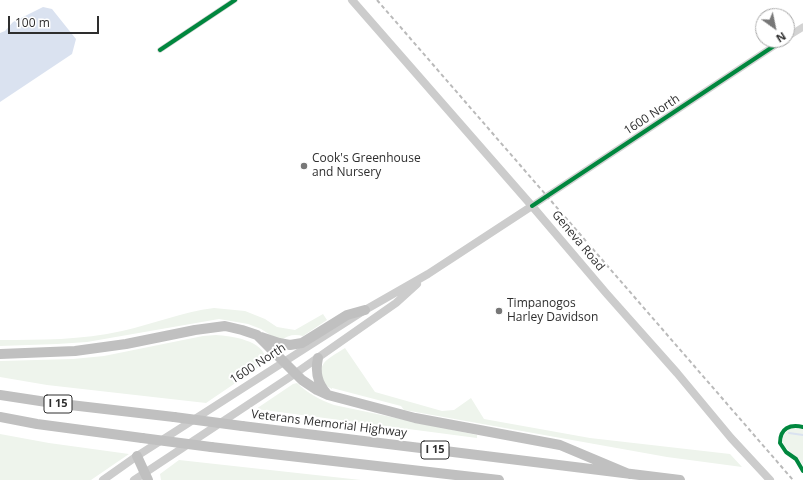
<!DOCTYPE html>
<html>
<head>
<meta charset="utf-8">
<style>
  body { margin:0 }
  #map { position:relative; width:803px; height:480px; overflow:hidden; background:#fff; font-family:"Open Sans",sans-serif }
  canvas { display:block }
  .north { position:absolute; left:755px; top:8px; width:40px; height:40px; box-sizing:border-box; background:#fff; border:1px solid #ababab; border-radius:50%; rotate:147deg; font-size:11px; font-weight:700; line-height:16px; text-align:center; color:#2e2e2e }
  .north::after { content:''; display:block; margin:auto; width:14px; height:18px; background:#777; clip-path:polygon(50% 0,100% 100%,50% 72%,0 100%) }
  .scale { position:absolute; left:8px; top:16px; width:91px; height:18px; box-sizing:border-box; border:2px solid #2e2e2e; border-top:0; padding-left:5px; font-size:12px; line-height:14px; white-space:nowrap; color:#2e2e2e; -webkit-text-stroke:3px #fff; paint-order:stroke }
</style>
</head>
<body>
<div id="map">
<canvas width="803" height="480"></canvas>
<div class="north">N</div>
<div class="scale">100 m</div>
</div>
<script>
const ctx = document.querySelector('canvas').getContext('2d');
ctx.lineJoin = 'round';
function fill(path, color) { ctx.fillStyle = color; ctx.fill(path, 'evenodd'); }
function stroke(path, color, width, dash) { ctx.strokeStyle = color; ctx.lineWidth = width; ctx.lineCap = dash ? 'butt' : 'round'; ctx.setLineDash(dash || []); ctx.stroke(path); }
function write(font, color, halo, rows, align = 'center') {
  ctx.font = font + ' "Open Sans",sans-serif'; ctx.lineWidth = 4; ctx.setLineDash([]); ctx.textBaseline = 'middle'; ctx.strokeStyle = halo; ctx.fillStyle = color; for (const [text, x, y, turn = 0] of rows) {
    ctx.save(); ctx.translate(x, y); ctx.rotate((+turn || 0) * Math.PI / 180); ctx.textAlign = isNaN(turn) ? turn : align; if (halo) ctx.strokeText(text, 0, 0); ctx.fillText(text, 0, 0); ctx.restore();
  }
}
fill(new Path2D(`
  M 214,308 L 245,311 L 265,319 L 277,327 L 295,330 L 323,314 L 327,320 L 303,336 C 294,334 288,335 280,341 L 261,329 L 248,324 L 219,319 L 87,342 L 57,344 L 0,346 L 0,340 C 40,340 82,340 122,331 C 153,324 182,312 214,308 Z
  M 216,335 C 231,336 264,340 266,360 L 259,367 L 206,403 L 47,385 L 0,377 L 0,361 L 73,359 L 104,356 L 203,336 Z
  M 345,348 L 375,392 L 442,411 L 454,410 L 471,398 L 484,419 L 590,438 L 730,454 L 742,467 L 667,457 L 410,411 L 404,410 L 401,406 L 332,388 L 332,389 C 322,384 317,374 324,363 C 329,357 339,352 345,348 Z
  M 297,383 C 309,394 320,400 334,405 L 477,435 L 477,438 L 256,409 L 293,384 Z
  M 791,428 L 803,429 L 803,465 C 796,453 769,443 791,428 Z
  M 0,434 L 49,443 L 129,454 L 91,480 L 0,480 Z
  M 179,460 L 361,480 L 161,480 L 160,474 Z`), '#eef4ec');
fill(new Path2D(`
  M 43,7 L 52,9 L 76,39 L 72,54 L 0,102 L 0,33 L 5,31 L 13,22 Z`), '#dae2f0');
stroke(new Path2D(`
  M 789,433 L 803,435`), '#dae2f0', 2);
stroke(new Path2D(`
  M 160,50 L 235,0`), '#d3d3d3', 5.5);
stroke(new Path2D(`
  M 787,37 L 803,27
  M 532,206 L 783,40`), '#d3d3d3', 7);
stroke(new Path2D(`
  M 352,0 L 532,206 L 606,293 L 677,373 L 731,438 L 770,480
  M 103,480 L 137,456 L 365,310 L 428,274 L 532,206
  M 134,480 L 296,373 L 396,303 L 417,284`), '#ccc', 8);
stroke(new Path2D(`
  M 261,337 L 279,343 L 290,345 L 302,343 L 347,315 L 365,310
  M 0,354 L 75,351 L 126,344 L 195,330 L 225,326 L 242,330 L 257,335 L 302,380 L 317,390 L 328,395 L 415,418 L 560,445 L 629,474
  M 318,358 C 315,372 317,383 327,394
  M 0,395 L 53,403 L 174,417
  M 0,417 L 37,424 L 142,438
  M 242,426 L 680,480
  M 211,447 L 499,480
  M 137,456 L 148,480`), '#c0c0c0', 10);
stroke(new Path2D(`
  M 377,0 L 793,480`), '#bababa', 2, [4, 3]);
stroke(new Path2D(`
  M 174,417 L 242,426
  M 142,438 L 211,447`), '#c0c0c0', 10);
stroke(new Path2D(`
  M 160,50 L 235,0
  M 532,206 L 783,40
  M 803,427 C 790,424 780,428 780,443 L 786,452 L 796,459 L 803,471`), '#00873e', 4);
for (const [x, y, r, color] of [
  [304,166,4,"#777"],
  [499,311,4,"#777"]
]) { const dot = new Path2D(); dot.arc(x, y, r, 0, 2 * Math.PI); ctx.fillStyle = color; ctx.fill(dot); stroke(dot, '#fff', 1.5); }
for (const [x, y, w] of [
  [58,404,28],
  [435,450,28]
]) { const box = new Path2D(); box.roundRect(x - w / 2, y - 9, w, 18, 3); ctx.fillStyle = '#fff'; ctx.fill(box); stroke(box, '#2e2e2e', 1); }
write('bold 11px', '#2e2e2e', null, [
  ["I 15",58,404],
  ["I 15",435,450]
]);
write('12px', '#2e2e2e', '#fff', [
  ["1600 North",652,115,-33],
  ["Geneva Road",578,241,50],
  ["1600 North",258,364,-33],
  ["Veterans Memorial Highway",329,424,7]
]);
write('12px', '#2e2e2e', '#fff', [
  ["Cook's Greenhouse",312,159],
  ["and Nursery",312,173],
  ["Timpanogos",507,304],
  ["Harley Davidson",507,318]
], 'left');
</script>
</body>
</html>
